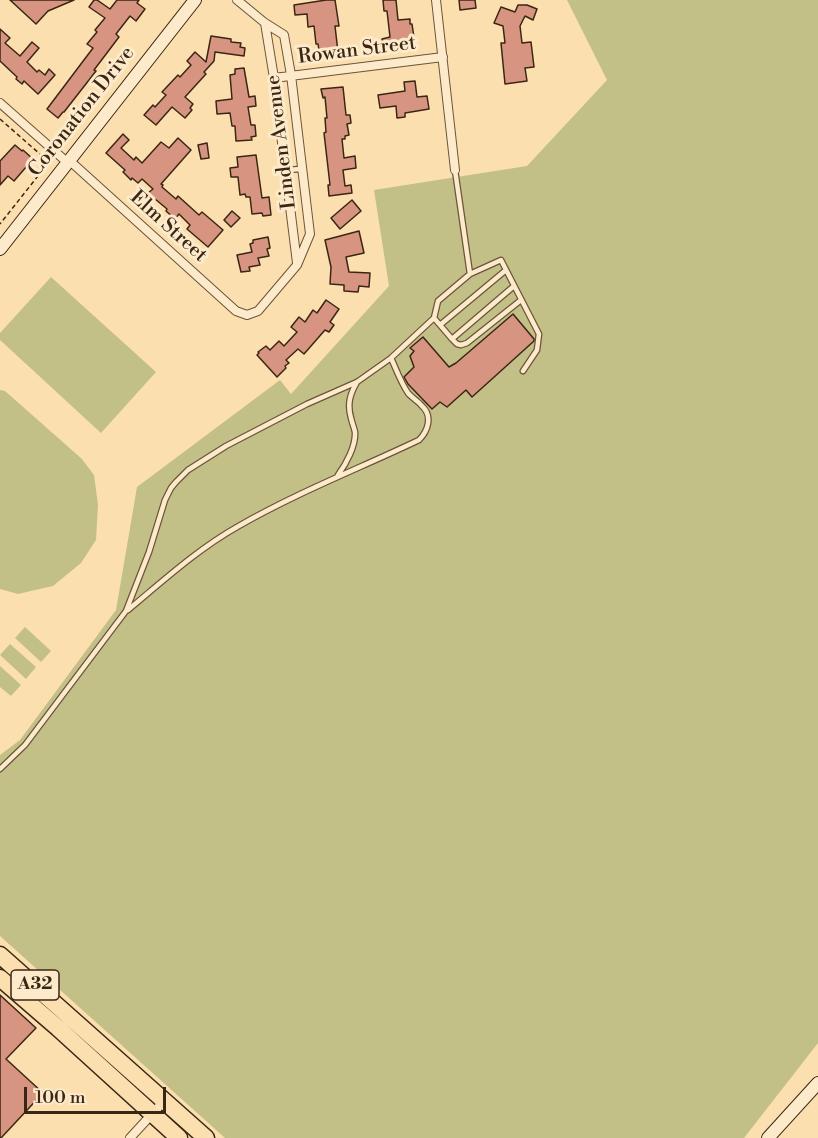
<!DOCTYPE html>
<html>
<head>
<meta charset="utf-8">
<style>
  body { margin:0 }
  #map { position:relative; width:818px; height:1138px; overflow:hidden; background:#fbdfaf; font-family:"Libre Bodoni",serif }
  canvas { display:block }
  .scale { position:absolute; left:24px; top:1087px; width:142px; height:27px; box-sizing:border-box; border:3px solid #3a2614; border-top:0; padding-left:8px; font-size:18px; line-height:21px; white-space:nowrap; color:#3a2614; -webkit-text-stroke:4px #fceacb; paint-order:stroke }
</style>
</head>
<body>
<div id="map">
<canvas width="818" height="1138"></canvas>
<div class="scale">100 m</div>
</div>
<script>
const ctx = document.querySelector('canvas').getContext('2d');
ctx.lineJoin = 'round';
function fill(path, color) { ctx.fillStyle = color; ctx.fill(path, 'evenodd'); }
function stroke(path, color, width, dash) { ctx.strokeStyle = color; ctx.lineWidth = width; ctx.lineCap = dash ? 'butt' : 'round'; ctx.setLineDash(dash || []); ctx.stroke(path); }
function write(font, color, halo, rows, align = 'center') {
  ctx.font = font + ' "Libre Bodoni",serif'; ctx.lineWidth = 6; ctx.setLineDash([]); ctx.textBaseline = 'middle'; ctx.strokeStyle = halo; ctx.fillStyle = color; for (const [text, x, y, turn = 0] of rows) {
    ctx.save(); ctx.translate(x, y); ctx.rotate((+turn || 0) * Math.PI / 180); ctx.textAlign = isNaN(turn) ? turn : align; if (halo) ctx.strokeText(text, 0, 0); ctx.fillText(text, 0, 0); ctx.restore();
  }
}
fill(new Path2D(`
  M 567,0 L 818,0 L 818,1043 L 744,1138 L 225,1138 L 0,936 L 0,755 L 20,740 L 116,610 L 137,487 L 280,380 L 291,394 L 389,286 L 374,190 L 527,166 L 607,80 Z
  M 51,277 L 156,372 L 101,433 L 0,340 L 0,333 Z
  M 0,390 L 5,391 L 82,459 L 94,475 L 98,505 L 96,540 L 81,563 L 53,586 L 18,594 L 0,589 Z
  M 25,627 L 51,651 L 41,662 L 15,638 Z
  M 10,644 L 36,667 L 26,679 L 0,655 Z
  M 0,666 L 21,685 L 11,696 L 0,687 Z`), '#c3c087');
const building = new Path2D(`
  M 10,0 L 74,0 L 48,11 L 36,24 Z
  M 94,0 L 97,0 L 110,9 L 117,0 L 139,0 L 137,3 L 145,9 L 136,21 L 130,16 L 116,34 L 119,37 L 94,70 L 96,71 L 89,80 L 64,112 L 63,112 L 58,118 L 47,109 L 93,48 L 87,44 L 97,32 L 95,30 L 105,18 L 89,7 Z
  M 326,0 L 335,0 L 339,26 L 335,26 L 338,52 L 320,56 L 318,44 L 316,44 L 314,26 L 308,27 L 307,14 L 295,15 L 294,5 Z
  M 383,0 L 396,0 L 398,20 L 410,19 L 410,24 L 412,24 L 415,44 L 384,49 L 382,39 L 390,37 L 387,11 L 384,11 Z
  M 459,0 L 475,0 L 476,8 L 460,10 Z
  M 518,5 L 527,5 L 537,9 L 533,20 L 525,16 L 520,26 L 522,43 L 531,42 L 534,67 L 525,68 L 527,81 L 505,84 L 501,43 L 505,43 L 503,26 L 494,23 L 501,7 L 515,12 Z
  M 0,29 L 10,38 L 5,43 L 20,56 L 32,42 L 39,48 L 27,62 L 37,72 L 39,70 L 45,75 L 49,69 L 55,75 L 38,94 L 24,81 L 22,84 L 16,79 L 17,77 L 0,61 Z
  M 211,36 L 231,39 L 231,42 L 241,43 L 240,47 L 245,48 L 244,56 L 215,52 L 214,61 L 204,72 L 206,74 L 185,97 L 193,104 L 190,108 L 192,110 L 185,118 L 172,107 L 156,125 L 144,115 L 153,105 L 155,107 L 166,95 L 162,92 L 178,75 L 180,77 L 191,65 L 187,61 L 195,52 L 206,62 Z
  M 244,68 L 249,97 L 255,96 L 256,106 L 248,107 L 251,125 L 255,125 L 256,136 L 251,137 L 252,140 L 236,141 L 235,126 L 232,126 L 230,113 L 217,114 L 216,101 L 232,99 L 230,75 L 235,74 L 235,69 Z
  M 415,81 L 417,97 L 427,96 L 429,109 L 405,113 L 405,117 L 397,118 L 396,106 L 380,108 L 378,95 L 405,91 L 404,82 Z
  M 343,87 L 346,115 L 350,115 L 351,123 L 347,124 L 349,135 L 345,136 L 345,139 L 342,139 L 344,158 L 355,156 L 356,168 L 343,170 L 345,186 L 351,185 L 352,193 L 329,196 L 328,185 L 330,185 L 324,133 L 326,132 L 325,118 L 327,118 L 325,97 L 323,98 L 321,89 Z
  M 123,134 L 129,140 L 121,148 L 134,160 L 136,157 L 142,163 L 161,142 L 169,148 L 178,138 L 191,150 L 161,184 L 163,185 L 162,187 L 176,199 L 178,196 L 199,215 L 202,212 L 223,230 L 208,247 L 187,229 L 190,225 L 179,214 L 175,219 L 166,211 L 167,209 L 148,193 L 153,189 L 142,179 L 138,183 L 132,178 L 131,180 L 123,172 L 125,170 L 106,153 Z
  M 207,143 L 209,158 L 201,159 L 198,145 Z
  M 15,145 L 22,151 L 23,150 L 33,159 L 14,181 L 8,176 L 0,185 L 0,161 Z
  M 256,155 L 262,198 L 269,197 L 271,215 L 263,216 L 262,213 L 252,214 L 250,197 L 246,197 L 245,194 L 240,195 L 238,177 L 231,177 L 230,168 L 238,167 L 237,157 Z
  M 352,200 L 361,211 L 340,229 L 331,218 Z
  M 232,211 L 240,218 L 231,227 L 224,220 Z
  M 359,231 L 364,253 L 346,257 L 349,272 L 370,273 L 369,287 L 359,286 L 358,292 L 344,291 L 344,285 L 330,284 L 331,267 L 325,240 Z
  M 268,237 L 270,248 L 267,249 L 269,256 L 258,258 L 260,265 L 249,267 L 250,271 L 241,272 L 237,255 L 252,252 L 250,244 L 253,243 L 253,240 Z
  M 326,300 L 339,309 L 330,322 L 334,325 L 329,332 L 325,330 L 304,354 L 298,349 L 286,360 L 289,363 L 285,366 L 286,368 L 277,377 L 257,355 L 259,353 L 258,352 L 266,346 L 270,350 L 279,341 L 284,346 L 297,332 L 291,327 L 299,317 L 305,322 L 313,310 L 317,313 Z
  M 513,314 L 534,339 L 534,341 L 472,397 L 466,390 L 447,407 L 440,402 L 432,409 L 408,384 L 404,377 L 414,367 L 410,356 L 414,351 L 410,348 L 423,337 L 449,367 L 456,363 Z
  M 0,995 L 36,1028 L 6,1059 L 43,1093 L 1,1138 L 0,1138 Z`);
fill(building, '#d79581');
stroke(building, '#3a2614', 1.5);
const lane = new Path2D(`
  M 285,170 L 302,169
  M 455,170 L 470,274
  M 434,318 L 452,339 L 514,286
  M 440,325 L 506,270
  M 452,339 L 457,344 L 461,345 L 467,343 L 521,300
  M 338,475 C 346,464 356,446 355,432 C 354,427 352,423 351,418 C 347,404 350,394 357,382
  M 128,610 C 163,581 198,549 237,527 C 296,493 358,469 419,440 C 428,431 433,416 422,406 C 418,401 412,398 408,393 C 401,383 396,369 391,358
  M 0,769 L 25,745 L 126,611 L 149,552 L 165,500 L 171,488 L 176,482 L 188,470 L 226,446 L 307,404 L 357,382 L 391,358 L 434,318 L 438,301 L 470,274 L 501,260 L 539,334 L 537,350 L 523,371`);
const street = new Path2D(`
  M 436,0 L 455,170
  M 265,23 L 274,78 L 297,263
  M 274,78 L 443,57
  M 0,103 L 68,163
  M 70,161 L 236,311 L 247,315 L 258,311 L 297,265 L 310,234 L 291,75 L 284,35 L 265,23 L 237,0
  M 130,1138 L 164,1101`);
const secondary = new Path2D(`
  M 0,249 L 195,0
  M 768,1138 L 818,1083`);
const highway = new Path2D(`
  M 0,955 L 206,1138
  M 0,978 L 58,1028 L 179,1138`);
stroke(lane, '#6a543b', 7);
stroke(street, '#6a543b', 10);
stroke(secondary, '#3a2614', 14);
stroke(highway, '#3a2614', 19);
stroke(new Path2D(`
  M 0,119 L 49,162 L 0,224`), '#3a2614', 1.5, [4.5, 3]);
stroke(lane, '#fceacb', 4.5);
stroke(street, '#fceacb', 8);
stroke(secondary, '#fceacb', 12);
stroke(highway, '#fbdfaf', 16);
for (const [x, y, w] of [
  [35,985,48]
]) { const box = new Path2D(); box.roundRect(x - w / 2, y - 15, w, 30, 4.5); ctx.fillStyle = '#fceacb'; ctx.fill(box); stroke(box, '#3a2614', 1.5); }
write('bold 18px', '#3a2614', null, [
  ["A32",35,985]
]);
write('20px', '#3a2614', '#fceacb', [
  ["Rowan Street",357,51,-7],
  ["Coronation Drive",82,112,-52],
  ["Linden Avenue",282,142,-97],
  ["Elm Street",168,227,42]
]);
</script>
</body>
</html>
